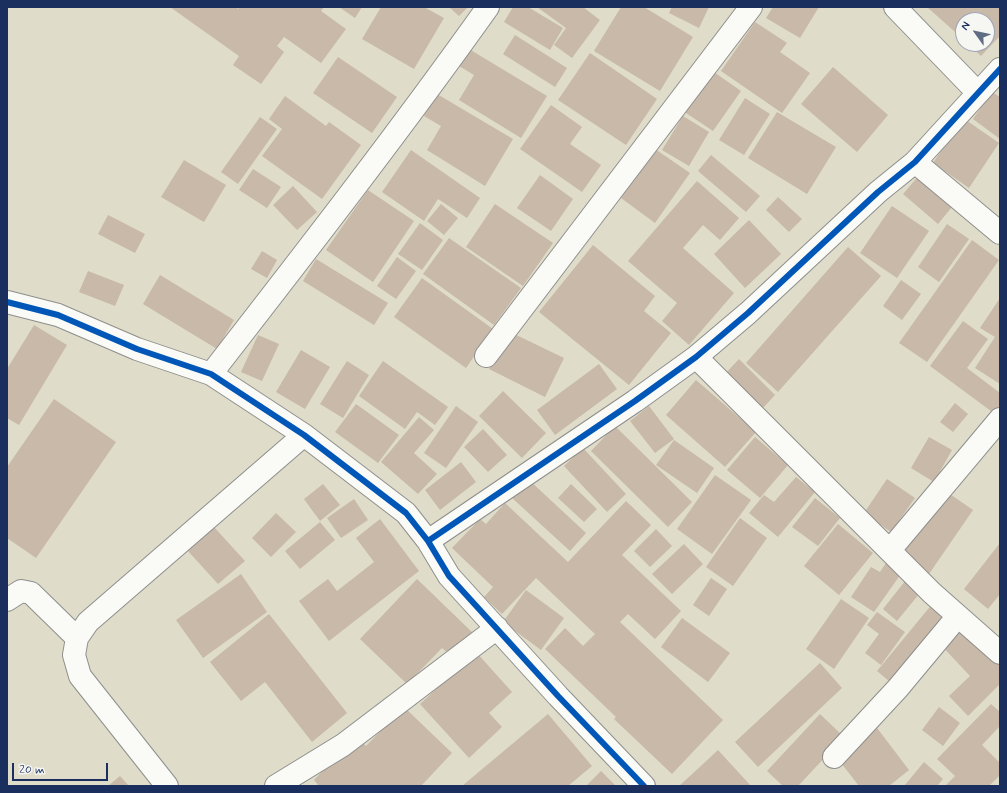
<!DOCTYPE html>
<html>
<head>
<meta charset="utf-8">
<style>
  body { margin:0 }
  #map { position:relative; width:1007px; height:793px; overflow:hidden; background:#dfdcc9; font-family:Mynerve,sans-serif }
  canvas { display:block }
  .frame { position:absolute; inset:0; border:8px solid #1b2f5e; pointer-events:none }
  .north { position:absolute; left:955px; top:12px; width:40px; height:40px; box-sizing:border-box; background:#f6f6f2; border:1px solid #9ea6b7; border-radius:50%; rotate:303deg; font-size:11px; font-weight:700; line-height:16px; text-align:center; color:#1b2f5e }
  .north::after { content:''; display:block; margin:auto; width:14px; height:18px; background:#606c83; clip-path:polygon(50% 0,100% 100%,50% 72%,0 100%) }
  .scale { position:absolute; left:12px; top:763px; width:96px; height:18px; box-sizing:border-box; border:2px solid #1b2f5e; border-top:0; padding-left:5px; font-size:12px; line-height:14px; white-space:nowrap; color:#1b2f5e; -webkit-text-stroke:3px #f6f6f2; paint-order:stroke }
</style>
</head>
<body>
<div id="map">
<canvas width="1007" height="793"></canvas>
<div class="frame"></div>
<div class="north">N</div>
<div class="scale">20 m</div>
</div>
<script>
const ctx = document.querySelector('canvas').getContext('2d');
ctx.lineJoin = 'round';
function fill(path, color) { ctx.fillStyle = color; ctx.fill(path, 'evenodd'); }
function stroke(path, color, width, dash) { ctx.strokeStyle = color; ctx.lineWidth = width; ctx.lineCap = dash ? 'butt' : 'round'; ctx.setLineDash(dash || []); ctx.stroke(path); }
fill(new Path2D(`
  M 170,7 L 236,7 L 238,9 L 240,7 L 324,7 L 321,11 L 346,29 L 321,63 L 284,37 L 277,46 L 284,52 L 261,84 L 233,65 L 239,56 Z
  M 339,7 L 362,7 L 355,18 Z
  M 381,7 L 424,7 L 444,18 L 414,69 L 362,39 Z
  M 449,7 L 468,7 L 459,16 Z
  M 513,7 L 528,7 L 563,28 L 550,50 L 504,22 Z
  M 537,7 L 583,7 L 600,20 L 572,58 L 554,45 L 566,28 Z
  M 621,7 L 644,7 L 693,37 L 660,91 L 594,51 Z
  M 672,7 L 709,7 L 699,28 L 669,13 Z
  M 773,7 L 819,7 L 800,38 L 766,18 Z
  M 927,7 L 1000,7 L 1000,36 L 981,56 L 968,44 L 987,44 L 987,20 L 963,20 L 963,39 Z
  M 755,22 L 787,43 L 780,52 L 810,73 L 782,113 L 721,71 Z
  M 515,35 L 567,68 L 555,87 L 503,54 Z
  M 469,49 L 547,96 L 521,138 L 459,100 L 474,75 L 459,66 Z
  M 590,53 L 657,99 L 626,145 L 558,100 Z
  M 338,57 L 397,97 L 372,133 L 313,93 Z
  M 833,67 L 888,115 L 857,152 L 801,104 Z
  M 711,70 L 741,91 L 713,131 L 683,111 Z
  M 992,92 L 1000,97 L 1000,139 L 973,119 Z
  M 437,94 L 513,139 L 485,186 L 427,150 L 441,126 L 424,116 Z
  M 285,96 L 326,126 L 329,122 L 361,145 L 322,199 L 262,156 L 282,129 L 269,119 Z
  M 745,98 L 770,114 L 744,155 L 719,140 Z
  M 551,105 L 582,127 L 570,144 L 601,165 L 582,192 L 520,149 Z
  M 777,112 L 836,147 L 807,194 L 748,158 Z
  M 683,116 L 709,132 L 689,166 L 662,150 Z
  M 260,117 L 277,129 L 238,184 L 221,172 Z
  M 963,118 L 999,143 L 969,188 L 933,163 Z
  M 655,149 L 690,173 L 655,223 L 621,198 Z
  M 411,150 L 480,198 L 467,218 L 438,199 L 424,221 L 382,192 Z
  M 711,155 L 760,196 L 746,212 L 698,171 Z
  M 184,160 L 226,185 L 204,222 L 161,197 Z
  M 253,169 L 281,187 L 267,208 L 239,190 Z
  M 922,172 L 956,202 L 938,224 L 903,194 Z
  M 540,175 L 573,199 L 551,231 L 517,208 Z
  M 697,181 L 739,218 L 720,240 L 703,225 L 683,248 L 734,293 L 689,345 L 662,321 L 677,303 L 628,261 Z
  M 293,186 L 317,212 L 297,230 L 273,205 Z
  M 368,190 L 414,221 L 373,282 L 326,250 Z
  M 778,197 L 802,219 L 789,232 L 766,210 Z
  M 441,204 L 458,218 L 444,235 L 427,221 Z
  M 495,204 L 553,243 L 523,286 L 466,247 Z
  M 892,206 L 929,231 L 897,278 L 860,253 Z
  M 108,215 L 145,234 L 135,253 L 98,234 Z
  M 749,220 L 781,254 L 745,288 L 714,254 Z
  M 420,223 L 443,240 L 422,270 L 398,254 Z
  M 947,224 L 969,239 L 939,282 L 918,267 Z
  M 449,238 L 521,288 L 494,325 L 423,274 Z
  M 972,240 L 999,260 L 927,362 L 899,343 Z
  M 593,245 L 655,296 L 644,311 L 671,333 L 629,385 L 539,312 Z
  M 848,247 L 881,276 L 778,392 L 746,363 Z
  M 262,251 L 277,260 L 267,278 L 251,269 Z
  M 397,257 L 416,271 L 396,299 L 377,286 Z
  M 316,259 L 388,303 L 374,325 L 303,281 Z
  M 88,271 L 124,285 L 115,306 L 79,292 Z
  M 160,275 L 234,320 L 217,349 L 143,304 Z
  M 422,278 L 493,329 L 466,368 L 394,317 Z
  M 901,280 L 921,294 L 902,320 L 883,306 Z
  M 1000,298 L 1000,384 L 975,368 L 995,337 L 980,328 Z
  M 963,321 L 988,339 L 967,368 L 1000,393 L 1000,407 L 995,414 L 930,366 Z
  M 34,325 L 67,345 L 19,425 L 7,418 L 7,369 Z
  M 508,331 L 564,358 L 545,397 L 489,369 Z
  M 258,335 L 279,344 L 262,381 L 241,372 Z
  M 301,350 L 330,367 L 305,409 L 276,392 Z
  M 739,359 L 775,395 L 762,409 L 726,373 Z
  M 347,361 L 369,375 L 343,418 L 320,404 Z
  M 383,361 L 448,407 L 435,425 L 417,412 L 405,429 L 359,396 Z
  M 599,364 L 617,389 L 555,435 L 537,410 Z
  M 696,380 L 756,432 L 725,467 L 666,415 Z
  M 503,391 L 546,433 L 522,458 L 479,416 Z
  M 54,399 L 116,442 L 36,558 L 7,538 L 7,467 Z
  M 955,403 L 968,414 L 953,432 L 940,422 Z
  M 356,404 L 399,435 L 378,463 L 335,432 Z
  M 456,406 L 478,422 L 446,468 L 424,453 Z
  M 649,406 L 674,439 L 655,453 L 630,421 Z
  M 419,417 L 434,430 L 414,453 L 437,474 L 418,494 L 381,462 Z
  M 615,426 L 692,502 L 668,527 L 591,451 Z
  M 483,429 L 507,455 L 488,472 L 464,447 Z
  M 755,437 L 788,465 L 760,498 L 727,470 Z
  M 929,437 L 952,450 L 934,482 L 911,468 Z
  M 674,440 L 714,468 L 697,493 L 656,465 Z
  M 583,448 L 626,494 L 607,512 L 564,466 Z
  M 461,462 L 476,482 L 440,510 L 425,490 Z
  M 715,475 L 751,500 L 712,554 L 677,529 Z
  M 796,477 L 815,492 L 778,537 L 749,513 L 764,495 L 774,502 Z
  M 528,479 L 586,533 L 570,551 L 511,497 Z
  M 887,479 L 915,498 L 891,532 L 864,513 Z
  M 323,484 L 340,505 L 320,521 L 304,499 Z
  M 571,484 L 597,509 L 584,522 L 558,498 Z
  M 944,490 L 973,510 L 929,574 L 900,554 Z
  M 815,498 L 840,518 L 818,546 L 792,527 Z
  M 354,499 L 368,520 L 341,538 L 327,518 Z
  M 626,501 L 651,525 L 622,555 L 681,611 L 655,639 L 628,614 L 620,622 L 723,720 L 672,774 L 614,719 L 616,717 L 545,649 L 565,628 L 583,646 L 595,634 L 536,578 L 502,614 L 484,597 L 493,587 L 452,548 L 480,519 L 486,524 L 505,503 L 568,562 Z
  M 276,513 L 296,532 L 271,557 L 252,538 Z
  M 740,518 L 767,538 L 733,586 L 706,567 Z
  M 380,519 L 419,571 L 329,641 L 299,601 L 328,579 L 337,591 L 374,562 L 356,538 Z
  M 320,522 L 335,540 L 300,569 L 285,551 Z
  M 838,524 L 873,553 L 839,595 L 804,566 Z
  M 214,527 L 245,561 L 218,584 L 188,551 Z
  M 656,529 L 672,546 L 650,567 L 634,551 Z
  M 1000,543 L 1000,594 L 988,609 L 964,589 Z
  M 684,544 L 703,564 L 672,594 L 652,574 Z
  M 888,560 L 903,571 L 874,612 L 851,597 L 871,567 L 880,572 Z
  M 241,574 L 267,612 L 203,658 L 176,620 Z
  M 909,576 L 924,588 L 897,621 L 883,609 Z
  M 711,578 L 727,589 L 709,616 L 693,605 Z
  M 417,579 L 474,634 L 452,657 L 442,648 L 407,684 L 360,639 Z
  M 526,590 L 564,618 L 541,650 L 503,622 Z
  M 841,599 L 869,618 L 834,669 L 806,649 Z
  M 933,603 L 952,618 L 895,686 L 877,671 Z
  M 877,612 L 905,632 L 881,665 L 865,653 L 879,634 L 867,625 Z
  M 269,614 L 347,713 L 312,742 L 265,682 L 241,701 L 210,662 Z
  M 682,618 L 730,653 L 708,682 L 661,647 Z
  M 960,622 L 1000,663 L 1000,684 L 968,716 L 949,696 L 970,676 L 939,643 Z
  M 476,652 L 512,692 L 489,713 L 502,727 L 469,758 L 420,704 Z
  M 820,663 L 842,688 L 758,767 L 735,742 Z
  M 991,704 L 1000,712 L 1000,726 L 982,745 L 1000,763 L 1000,775 L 989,786 L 945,786 L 955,776 L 937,759 Z
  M 404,707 L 452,753 L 421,786 L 319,786 L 314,780 L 356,736 L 366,746 Z
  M 939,707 L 960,723 L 943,746 L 922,730 Z
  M 548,714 L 592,766 L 568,786 L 462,786 Z
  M 820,714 L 844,737 L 798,786 L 783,786 L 767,771 Z
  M 877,728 L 909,770 L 889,786 L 859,786 L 838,759 Z
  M 718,750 L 751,786 L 679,786 L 702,765 Z
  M 924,762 L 943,779 L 937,786 L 904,786 Z
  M 601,771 L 616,786 L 586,786 Z
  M 120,776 L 129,786 L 108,786 Z`), '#c8b9a8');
const minor = new Path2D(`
  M 895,7 L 978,93
  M 915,162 L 1000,233
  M 7,302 L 58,315 L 137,349 L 211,374 L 304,435 L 406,513 L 428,541 L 449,576 L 558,696 L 644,786
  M 486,356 L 751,7
  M 696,357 L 932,593 L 1000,653
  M 211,374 C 305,253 399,132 488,7
  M 428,541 L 635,401 L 696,357 L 748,313 L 878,192 L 915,162 L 1000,69
  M 890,550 L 1000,419
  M 7,600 L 21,591 L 31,593 L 77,638
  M 834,757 L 898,688 L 958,616
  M 167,786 L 80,676 L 74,655 L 77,638 L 88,622 L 304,435
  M 276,786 L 343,745 L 497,628`);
stroke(minor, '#8e8f8d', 24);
stroke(minor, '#fafaf7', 22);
stroke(new Path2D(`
  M 7,302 L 58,315 L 137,349 L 211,374 L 304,435 L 406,513 L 428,541 L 449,576 L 558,696 L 644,786
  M 428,541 L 635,401 L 696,357 L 748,313 L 878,192 L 915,162 L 1000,69`), '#0057b8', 6);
</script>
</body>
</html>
